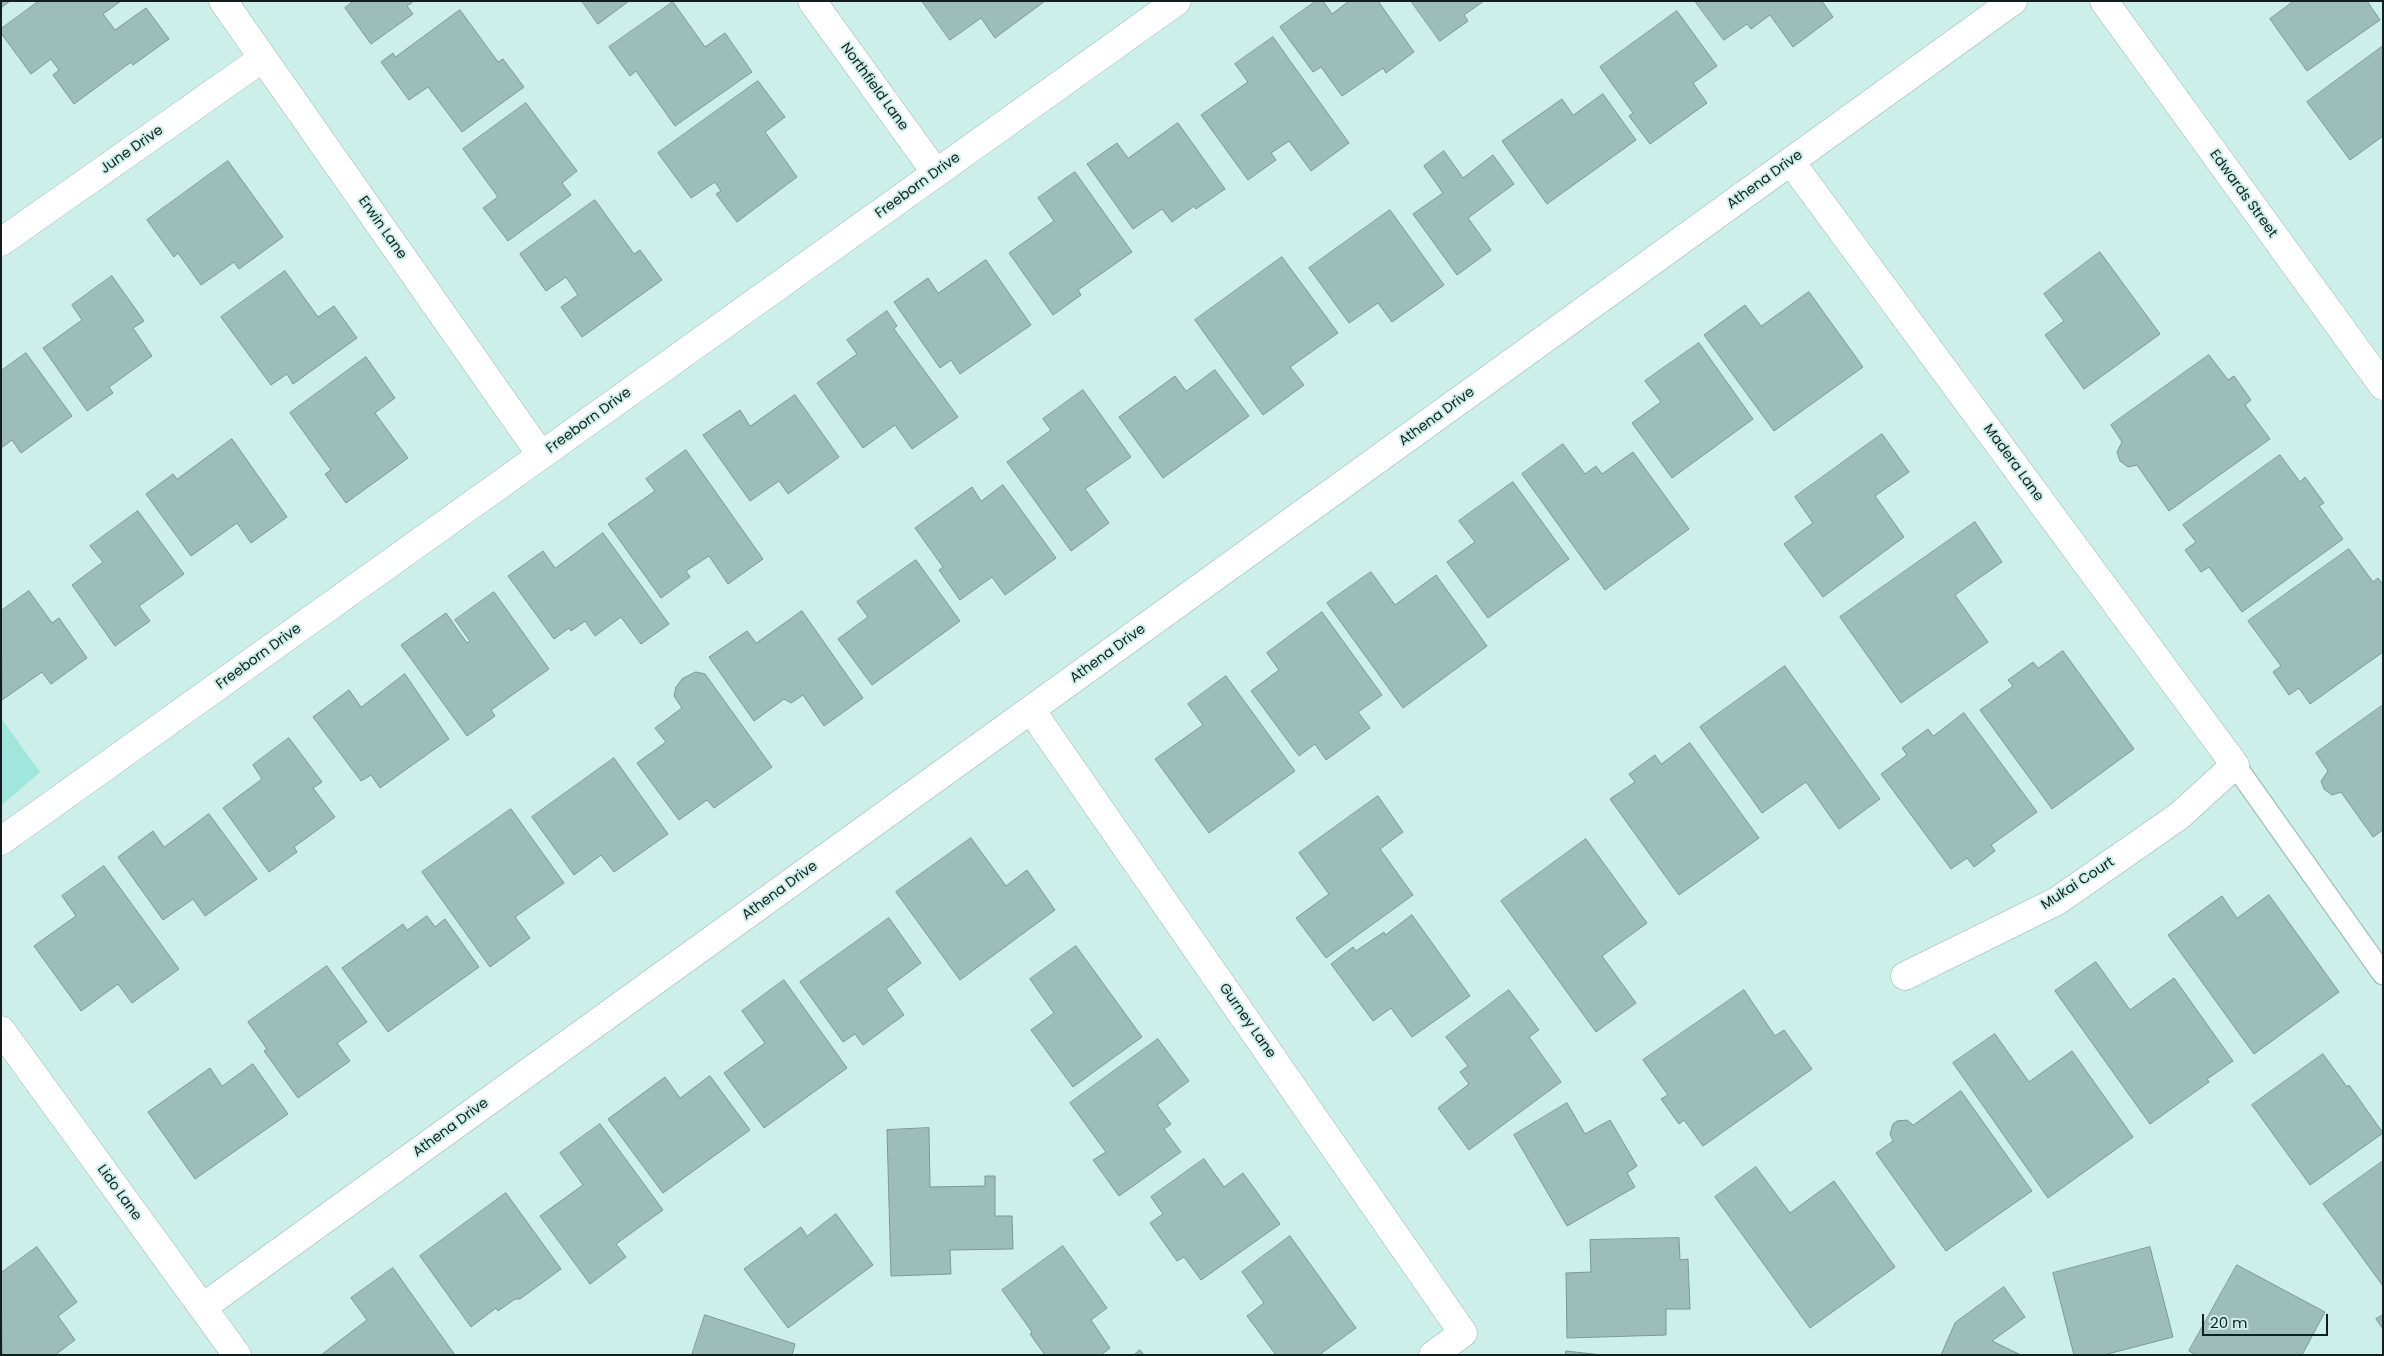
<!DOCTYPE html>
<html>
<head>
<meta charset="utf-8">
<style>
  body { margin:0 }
  #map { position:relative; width:2384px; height:1356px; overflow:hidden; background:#cdefea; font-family:Poppins,sans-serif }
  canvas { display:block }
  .frame { position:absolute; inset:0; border:2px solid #131f1e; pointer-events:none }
  .scale { position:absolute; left:2202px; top:1314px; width:126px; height:22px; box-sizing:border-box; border:2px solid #131f1e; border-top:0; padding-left:6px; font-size:15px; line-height:18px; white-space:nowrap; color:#131f1e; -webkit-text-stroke:4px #cdefea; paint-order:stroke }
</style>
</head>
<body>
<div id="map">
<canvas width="2384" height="1356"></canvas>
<div class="frame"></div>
<div class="scale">20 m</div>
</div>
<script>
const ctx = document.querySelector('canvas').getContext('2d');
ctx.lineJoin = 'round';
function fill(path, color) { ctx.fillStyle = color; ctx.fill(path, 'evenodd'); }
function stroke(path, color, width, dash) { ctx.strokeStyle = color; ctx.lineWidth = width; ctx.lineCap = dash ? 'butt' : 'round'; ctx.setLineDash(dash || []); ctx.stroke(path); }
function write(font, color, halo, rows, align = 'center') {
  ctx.font = font + ' Poppins,sans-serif'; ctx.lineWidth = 4; ctx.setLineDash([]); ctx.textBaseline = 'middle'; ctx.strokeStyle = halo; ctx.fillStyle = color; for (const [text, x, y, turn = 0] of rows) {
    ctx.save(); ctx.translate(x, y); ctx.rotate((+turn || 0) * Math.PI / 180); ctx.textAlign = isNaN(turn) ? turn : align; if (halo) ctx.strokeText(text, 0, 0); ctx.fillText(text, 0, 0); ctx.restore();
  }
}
fill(new Path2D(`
  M 1,718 L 40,772 L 1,806 Z`), '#a0e6dd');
const building = new Path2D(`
  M 1,1 L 10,1 L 1,8 Z
  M 39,1 L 121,1 L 103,14 L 115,30 L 146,8 L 169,39 L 133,65 L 131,62 L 74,104 L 53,75 L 59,70 L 51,59 L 31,74 L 1,33 L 1,29 Z
  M 354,1 L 414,1 L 407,6 L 413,14 L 371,44 L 345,8 Z
  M 582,1 L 629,1 L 598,24 Z
  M 922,1 L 1045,1 L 995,38 L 981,18 L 950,40 Z
  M 1316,1 L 1323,1 L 1332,14 L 1349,1 L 1378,1 L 1414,52 L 1386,73 L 1383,68 L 1342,96 L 1321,67 L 1313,72 L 1280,27 Z
  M 1411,1 L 1484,1 L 1464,15 L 1468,21 L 1440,41 Z
  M 1695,1 L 1822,1 L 1833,17 L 1793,47 L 1770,15 L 1751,29 L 1747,24 L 1724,40 Z
  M 2294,1 L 2367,1 L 2380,20 L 2307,71 L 2270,19 Z
  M 673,2 L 705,47 L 725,33 L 752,72 L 675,126 L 636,71 L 630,76 L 609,47 Z
  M 460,10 L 498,62 L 503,59 L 524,87 L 462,132 L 428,87 L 409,100 L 381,62 L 393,53 L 395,57 Z
  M 1677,11 L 1717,66 L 1693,83 L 1707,103 L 1650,144 L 1629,116 L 1633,113 L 1600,67 Z
  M 1273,37 L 1349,143 L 1311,171 L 1289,141 L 1271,153 L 1276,160 L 1248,180 L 1201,115 L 1248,82 L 1235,64 Z
  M 2383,46 L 2383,136 L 2350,160 L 2307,102 Z
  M 758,81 L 785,117 L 765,132 L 797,177 L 737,222 L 716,194 L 721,191 L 715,182 L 691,198 L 658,153 Z
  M 1603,94 L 1636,140 L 1547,204 L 1502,141 L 1562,99 L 1573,115 Z
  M 526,103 L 577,171 L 562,183 L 571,195 L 508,241 L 483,208 L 498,197 L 463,149 Z
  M 1178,123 L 1225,189 L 1196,209 L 1194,206 L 1172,222 L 1162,209 L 1133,229 L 1087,164 L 1117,143 L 1128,158 Z
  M 1444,151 L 1463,178 L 1493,155 L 1514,184 L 1468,218 L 1491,250 L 1457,275 L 1413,214 L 1443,193 L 1424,166 Z
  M 228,161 L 283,237 L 239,269 L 234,262 L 201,285 L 178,253 L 174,257 L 147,220 Z
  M 1075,172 L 1132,252 L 1078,290 L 1081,295 L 1053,315 L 1009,253 L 1054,221 L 1038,198 Z
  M 595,200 L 634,254 L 640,250 L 662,280 L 582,337 L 561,307 L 578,295 L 566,277 L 546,291 L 520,254 Z
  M 1390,210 L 1444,285 L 1392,322 L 1378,303 L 1349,323 L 1309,268 Z
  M 2100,252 L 2160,334 L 2084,389 L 2045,335 L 2064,321 L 2044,294 Z
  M 1282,257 L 1338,333 L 1290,367 L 1304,385 L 1263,415 L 1195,320 Z
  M 986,260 L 1031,325 L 960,374 L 951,360 L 940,368 L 894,302 L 928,278 L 938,293 Z
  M 285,271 L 318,317 L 334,306 L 357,338 L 293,384 L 287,374 L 271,385 L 221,317 Z
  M 112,276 L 144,321 L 133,328 L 152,356 L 109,387 L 113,393 L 87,411 L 43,348 L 82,320 L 72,305 Z
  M 1809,292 L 1863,367 L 1774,431 L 1704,335 L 1745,305 L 1761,326 Z
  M 887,311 L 897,326 L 894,329 L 958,417 L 912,449 L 895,425 L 863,448 L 817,383 L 857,354 L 847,340 Z
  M 1699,343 L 1753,419 L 1672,478 L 1632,423 L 1661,402 L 1645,381 Z
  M 26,353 L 72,416 L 21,453 L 12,440 L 1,448 L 1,371 Z
  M 2209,355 L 2228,380 L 2234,376 L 2251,400 L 2245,405 L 2270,439 L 2169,511 L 2137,465 L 2128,467 L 2120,461 L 2117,452 L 2122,442 L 2111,425 Z
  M 366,357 L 395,398 L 375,413 L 408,458 L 346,503 L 325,474 L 331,470 L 290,413 Z
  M 1215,370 L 1249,416 L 1163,478 L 1119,417 L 1175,376 L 1186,391 Z
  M 1083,390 L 1131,457 L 1085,489 L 1109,523 L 1071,551 L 1007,462 L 1051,430 L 1043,419 Z
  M 795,395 L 839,457 L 788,494 L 779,481 L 750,501 L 703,435 L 740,410 L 750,426 Z
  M 1882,434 L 1909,472 L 1875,496 L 1904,537 L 1823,597 L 1784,544 L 1813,523 L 1795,497 Z
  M 232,439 L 287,517 L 251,543 L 237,523 L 191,556 L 146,494 L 173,474 L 177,479 Z
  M 1563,444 L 1585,474 L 1596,466 L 1602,474 L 1633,452 L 1689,529 L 1605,590 L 1522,474 Z
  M 686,450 L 763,559 L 728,584 L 709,556 L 686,571 L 690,577 L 661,598 L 608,524 L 655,491 L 646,479 Z
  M 2280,455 L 2300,482 L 2305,477 L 2324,503 L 2319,506 L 2343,539 L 2242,612 L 2209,567 L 2201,572 L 2185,550 L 2196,542 L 2183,525 Z
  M 1513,482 L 1569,559 L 1488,618 L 1447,562 L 1475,542 L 1459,521 Z
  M 1003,485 L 1056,558 L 1005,595 L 992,577 L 960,600 L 939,570 L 943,567 L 915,528 L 972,487 L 981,501 Z
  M 138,511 L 184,574 L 139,606 L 150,621 L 115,646 L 72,585 L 103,562 L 90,546 Z
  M 1975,522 L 2002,562 L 1955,595 L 1988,642 L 1901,703 L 1840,617 Z
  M 603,533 L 669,624 L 641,644 L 621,617 L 595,636 L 585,621 L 571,631 L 569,628 L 554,639 L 508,576 L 543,551 L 555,568 Z
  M 2349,549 L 2373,582 L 2378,578 L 2383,584 L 2383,652 L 2310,704 L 2299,688 L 2289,695 L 2273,672 L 2281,666 L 2248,621 Z
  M 916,560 L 960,621 L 872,685 L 838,639 L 868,617 L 857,602 Z
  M 1371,572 L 1395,605 L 1436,575 L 1487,646 L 1403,708 L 1327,603 Z
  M 29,591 L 52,623 L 59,618 L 87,658 L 51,684 L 42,672 L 2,700 L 1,611 Z
  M 494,592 L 549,669 L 491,710 L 495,716 L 467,736 L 401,645 L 446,613 L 467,643 L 470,641 L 455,620 Z
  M 802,611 L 863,698 L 824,726 L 803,695 L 791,703 L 784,699 L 754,721 L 709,657 L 747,631 L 756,643 Z
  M 1322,612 L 1382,695 L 1358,712 L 1370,728 L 1326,760 L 1315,744 L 1299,756 L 1251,691 L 1279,670 L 1267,653 Z
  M 2063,651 L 2134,749 L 2052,809 L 1980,710 L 2013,686 L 2008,680 L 2033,662 L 2038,668 Z
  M 1785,666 L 1880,799 L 1839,829 L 1806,782 L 1762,813 L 1700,727 Z
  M 696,672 L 705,674 L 772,767 L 714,808 L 707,800 L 679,820 L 637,763 L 666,742 L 655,728 L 682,708 L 674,696 L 676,687 L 682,679 Z
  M 405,674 L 449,739 L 380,788 L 371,775 L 361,781 L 313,717 L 349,690 L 361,707 Z
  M 1226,676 L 1295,771 L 1209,833 L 1155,759 L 1203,725 L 1188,704 Z
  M 2383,705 L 2383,830 L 2373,837 L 2341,792 L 2332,795 L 2324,789 L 2321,781 L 2328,771 L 2316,753 Z
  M 1964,713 L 2037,812 L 1991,845 L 1995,851 L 1974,867 L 1967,858 L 1951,869 L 1881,774 L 1907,755 L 1902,748 L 1928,729 L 1933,736 Z
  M 289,738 L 322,782 L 313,788 L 335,817 L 294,847 L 297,852 L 269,872 L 223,808 L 262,779 L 253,765 Z
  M 1690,743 L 1759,838 L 1679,895 L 1610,799 L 1635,782 L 1629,774 L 1655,755 L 1661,764 Z
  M 614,758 L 668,834 L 614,872 L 601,855 L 574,875 L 532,817 Z
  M 1378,796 L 1403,832 L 1380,849 L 1413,895 L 1326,958 L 1296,918 L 1329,894 L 1299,853 Z
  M 511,809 L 564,883 L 515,917 L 530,938 L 490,967 L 422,872 Z
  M 209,814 L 257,879 L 205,916 L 193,899 L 163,920 L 118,857 L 153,831 L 164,847 Z
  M 971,838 L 1006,886 L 1027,870 L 1055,910 L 960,980 L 896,892 Z
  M 1586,839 L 1647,923 L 1602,956 L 1636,1003 L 1596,1032 L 1501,901 Z
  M 104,866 L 179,969 L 132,1003 L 118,984 L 81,1011 L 34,946 L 76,916 L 62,896 Z
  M 2269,895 L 2339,992 L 2254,1054 L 2168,935 L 2222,896 L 2237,918 Z
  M 1412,915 L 1470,996 L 1412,1037 L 1391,1008 L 1373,1021 L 1331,964 L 1353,947 L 1356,951 L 1384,932 L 1385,935 Z
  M 427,916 L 435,927 L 445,919 L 479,967 L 388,1032 L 342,968 L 403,924 L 407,930 Z
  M 889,918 L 921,963 L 886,989 L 904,1015 L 863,1045 L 855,1034 L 843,1042 L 800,982 Z
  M 1076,946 L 1142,1037 L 1073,1087 L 1031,1030 L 1054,1013 L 1030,979 Z
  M 2096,962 L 2130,1010 L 2174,978 L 2233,1061 L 2207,1079 L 2209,1082 L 2150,1124 L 2055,991 Z
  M 327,966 L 367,1022 L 337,1043 L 350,1061 L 298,1098 L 264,1051 L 267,1049 L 248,1022 Z
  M 784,980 L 847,1068 L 764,1128 L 724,1073 L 765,1043 L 742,1011 Z
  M 1509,990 L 1539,1030 L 1529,1037 L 1561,1082 L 1469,1150 L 1438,1108 L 1469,1084 L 1460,1072 L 1468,1066 L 1446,1037 Z
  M 1744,990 L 1775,1036 L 1784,1030 L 1812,1069 L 1703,1146 L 1684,1120 L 1679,1124 L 1661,1099 L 1668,1095 L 1643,1060 Z
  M 1995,1034 L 2029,1082 L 2072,1051 L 2133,1137 L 2048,1198 L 1953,1063 Z
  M 1158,1039 L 1189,1081 L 1157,1105 L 1171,1124 L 1164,1129 L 1181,1152 L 1119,1196 L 1093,1160 L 1106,1152 L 1070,1103 Z
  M 2323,1054 L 2347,1087 L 2349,1085 L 2383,1133 L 2310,1185 L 2252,1105 Z
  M 253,1064 L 288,1114 L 195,1179 L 148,1112 L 210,1068 L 222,1086 Z
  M 710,1076 L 750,1130 L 663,1193 L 608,1119 L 665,1077 L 680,1098 Z
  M 1961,1091 L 2032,1191 L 1946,1251 L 1876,1153 L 1893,1141 L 1890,1134 L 1893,1124 L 1897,1121 L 1907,1120 L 1913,1125 Z
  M 1567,1103 L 1585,1134 L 1610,1120 L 1637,1166 L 1627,1173 L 1635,1187 L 1567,1226 L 1514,1135 Z
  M 600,1124 L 663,1210 L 616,1244 L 626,1257 L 590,1284 L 540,1216 L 583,1185 L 560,1153 Z
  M 929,1128 L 930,1187 L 985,1186 L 985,1176 L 995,1176 L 995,1216 L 1012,1216 L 1013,1249 L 950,1250 L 951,1274 L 891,1276 L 887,1130 Z
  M 1204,1159 L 1224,1187 L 1243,1173 L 1280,1224 L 1201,1280 L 1184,1257 L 1177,1261 L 1150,1223 L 1163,1214 L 1151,1197 Z
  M 2383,1161 L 2383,1286 L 2323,1204 Z
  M 1756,1167 L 1790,1213 L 1834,1181 L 1895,1267 L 1810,1328 L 1715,1197 Z
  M 506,1193 L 561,1269 L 520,1299 L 515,1299 L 498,1311 L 496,1308 L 471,1327 L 420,1256 Z
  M 836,1214 L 873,1265 L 788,1328 L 744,1269 L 801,1227 L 807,1236 Z
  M 1290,1236 L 1356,1328 L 1319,1355 L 1276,1355 L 1247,1316 L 1264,1303 L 1242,1272 Z
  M 1679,1238 L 1680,1260 L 1688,1259 L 1690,1309 L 1666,1309 L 1666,1335 L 1567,1338 L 1566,1273 L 1591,1272 L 1590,1240 Z
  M 1063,1246 L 1107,1308 L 1091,1320 L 1110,1348 L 1101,1355 L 1045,1355 L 1030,1334 L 1032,1332 L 1002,1290 Z
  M 37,1247 L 77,1302 L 58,1316 L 75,1340 L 55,1355 L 2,1355 L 1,1273 Z
  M 2150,1247 L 2173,1337 L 2104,1355 L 2074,1355 L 2053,1273 Z
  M 2237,1265 L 2325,1312 L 2302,1355 L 2196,1355 L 2189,1351 Z
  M 393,1268 L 455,1355 L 321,1355 L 367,1320 L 351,1298 Z
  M 2004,1287 L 2025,1317 L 1992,1341 L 2021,1355 L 1941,1355 L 1955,1323 Z
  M 705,1315 L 795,1344 L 792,1355 L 692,1355 Z
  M 2383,1315 L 2383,1329 L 2376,1319 Z
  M 1140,1350 L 1144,1355 L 1134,1355 Z
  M 1566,1351 L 1602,1355 L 1566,1355 Z`);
fill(building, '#9cbdb8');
stroke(building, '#799994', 1);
const service = new Path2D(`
  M 2235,765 L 2383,974`);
const minor = new Path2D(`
  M 223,1 L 541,455
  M 812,1 L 936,173
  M 1791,162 L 2235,765 L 2179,816 L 2057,901 L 1905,976
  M 1,242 L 263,58
  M 1031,710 L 1463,1333 L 1433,1355
  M 1,841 L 1177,1
  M 1,1030 L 237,1355
  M 203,1307 L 2013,1`);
const secondary = new Path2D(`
  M 2104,1 L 2383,386`);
stroke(service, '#96b7b2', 23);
stroke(minor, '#96b7b2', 29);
stroke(secondary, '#96b7b2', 29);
stroke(service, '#fff', 21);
stroke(minor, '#fff', 28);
stroke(secondary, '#fff', 28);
write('14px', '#131f1e', '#cdefea', [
  ["Northfield Lane",874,87,54],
  ["June Drive",132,150,-35],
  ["Athena Drive",1765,180,-36],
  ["Freeborn Drive",918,186,-36],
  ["Edwards Street",2243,194,54],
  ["Erwin Lane",382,228,55],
  ["Athena Drive",1437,417,-36],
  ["Freeborn Drive",589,421,-36],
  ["Madera Lane",2013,463,54],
  ["Athena Drive",1108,654,-36],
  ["Freeborn Drive",259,657,-36],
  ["Mukai Court",2078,884,-33],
  ["Athena Drive",780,891,-36],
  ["Gurney Lane",1247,1021,55],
  ["Athena Drive",451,1128,-36],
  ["Lido Lane",119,1193,54]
]);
</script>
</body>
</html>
